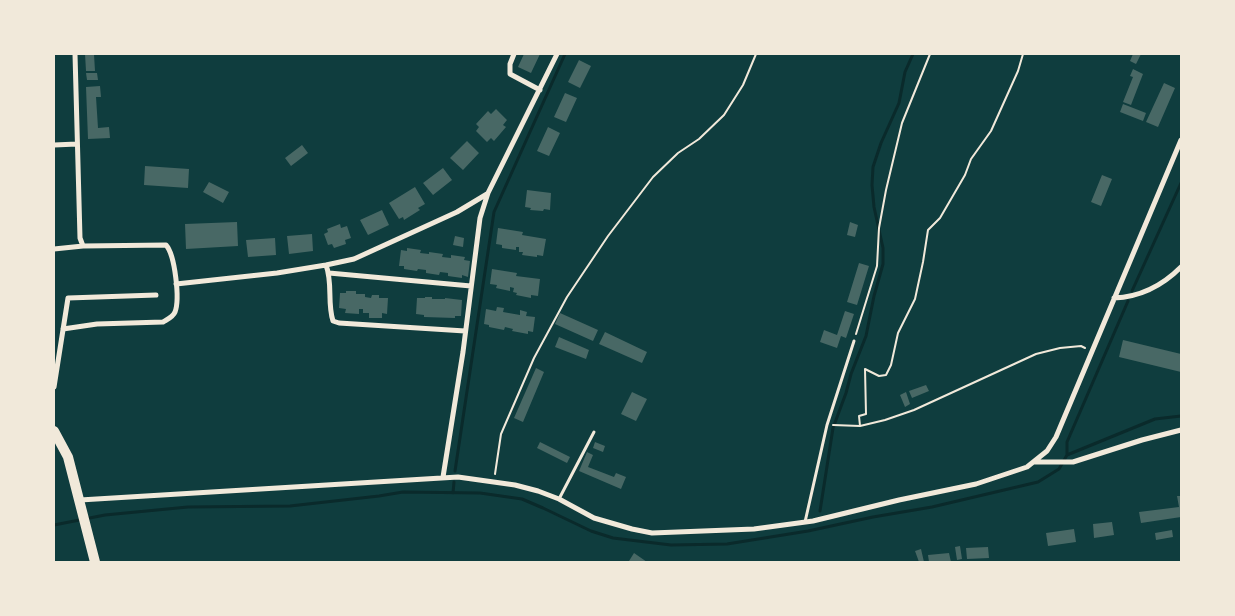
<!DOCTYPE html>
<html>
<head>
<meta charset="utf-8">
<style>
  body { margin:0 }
  #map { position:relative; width:1235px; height:616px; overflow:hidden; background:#0f3d3e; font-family:Mulish,sans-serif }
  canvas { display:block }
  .frame { position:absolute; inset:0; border:55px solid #f1e9da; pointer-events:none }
</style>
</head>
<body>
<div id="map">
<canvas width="1235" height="616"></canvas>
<div class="frame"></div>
</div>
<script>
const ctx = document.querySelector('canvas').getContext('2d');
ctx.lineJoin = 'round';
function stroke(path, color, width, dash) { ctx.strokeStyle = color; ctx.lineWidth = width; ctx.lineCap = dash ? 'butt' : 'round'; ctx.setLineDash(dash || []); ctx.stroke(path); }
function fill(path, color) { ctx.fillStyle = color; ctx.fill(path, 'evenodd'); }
stroke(new Path2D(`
  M 1132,291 L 1181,183
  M 1067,455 L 1067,442 L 1128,301
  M 455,471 L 494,212 L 565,54
  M 453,493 L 454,482
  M 820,511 L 833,428 L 846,393 L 851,374 L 866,336 L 874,296 L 883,264 L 883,248 L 874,207 L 872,185 L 873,167 L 881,143 L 899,103 L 905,72 L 913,54
  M 54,525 L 105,515 L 188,507 L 290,506 L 379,496 L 403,492 L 480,493 L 522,499 L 543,508 L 591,531 L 613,538 L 671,545 L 727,544 L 808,531 L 873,517 L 932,507 L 1038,482 L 1059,469 L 1067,455 L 1155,419 L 1181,416`), '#0a2a2b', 3);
fill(new Path2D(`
  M 85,54 L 94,54 L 95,71 L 86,71 Z
  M 524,54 L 540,54 L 531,73 L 518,67 Z
  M 1133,54 L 1141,54 L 1136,64 L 1130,61 Z
  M 579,60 L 591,66 L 580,88 L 568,82 Z
  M 1133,69 L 1143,74 L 1131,105 L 1123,102 L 1133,77 L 1130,76 Z
  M 86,73 L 97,73 L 98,80 L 87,80 Z
  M 1164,83 L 1175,88 L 1158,127 L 1146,122 Z
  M 100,86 L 101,97 L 96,97 L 98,128 L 109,127 L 110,138 L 88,139 L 86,87 Z
  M 565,93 L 577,98 L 566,122 L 554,117 Z
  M 1123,104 L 1146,113 L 1143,121 L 1120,112 Z
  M 496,109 L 507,120 L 503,125 L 506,127 L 494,141 L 491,138 L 487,142 L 476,131 L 479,127 L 476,124 L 488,111 L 491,114 Z
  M 548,127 L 560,133 L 549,156 L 537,151 Z
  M 467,141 L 479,153 L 463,170 L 450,158 Z
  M 302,145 L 308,153 L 291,166 L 285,158 Z
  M 145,166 L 189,169 L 188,188 L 144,185 Z
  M 443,168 L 452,180 L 433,195 L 423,183 Z
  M 1102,175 L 1112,179 L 1101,206 L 1091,202 Z
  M 209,182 L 229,192 L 223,203 L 203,192 Z
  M 415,187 L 425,204 L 418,208 L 420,210 L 404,220 L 403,217 L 399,219 L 389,203 Z
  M 527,190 L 551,193 L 550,210 L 544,209 L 543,211 L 530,210 L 531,208 L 525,207 Z
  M 382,210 L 389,225 L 368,235 L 360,220 Z
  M 237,222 L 238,246 L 186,249 L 185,224 Z
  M 850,222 L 858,225 L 855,237 L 847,235 Z
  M 340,224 L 341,228 L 347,226 L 351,238 L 345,240 L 346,244 L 334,248 L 332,244 L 328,245 L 324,234 L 328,232 L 327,229 Z
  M 498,228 L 523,232 L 522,235 L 546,239 L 543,256 L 537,255 L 537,257 L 522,255 L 523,252 L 519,252 L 519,247 L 516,247 L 516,250 L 502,248 L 502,245 L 496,244 Z
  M 312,234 L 313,251 L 289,254 L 287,236 Z
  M 455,236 L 464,238 L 463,247 L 453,245 Z
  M 275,238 L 276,255 L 248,257 L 246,240 Z
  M 407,248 L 421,250 L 420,253 L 429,254 L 429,252 L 443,254 L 442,257 L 451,258 L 451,255 L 465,257 L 464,260 L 470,261 L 468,277 L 462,275 L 462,278 L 448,276 L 448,273 L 440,272 L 439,275 L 426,273 L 426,270 L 418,269 L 417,271 L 404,269 L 404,266 L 399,266 L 401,250 L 407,251 Z
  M 859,263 L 869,266 L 857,305 L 847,302 Z
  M 492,269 L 517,273 L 516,276 L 540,279 L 538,296 L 531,295 L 531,298 L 516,295 L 517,293 L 513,292 L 514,288 L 510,287 L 510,291 L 496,288 L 497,285 L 490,284 Z
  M 346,291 L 356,291 L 356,294 L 365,294 L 365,297 L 371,298 L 372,295 L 379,295 L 379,298 L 388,298 L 387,314 L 382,313 L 382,318 L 369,318 L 369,313 L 363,313 L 363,309 L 359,309 L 359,314 L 345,313 L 346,309 L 339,308 L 340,293 L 346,293 Z
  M 425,297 L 432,297 L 432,299 L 445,299 L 445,298 L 462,300 L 461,316 L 455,316 L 455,318 L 424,317 L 424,315 L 416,314 L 417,298 L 425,298 Z
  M 497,307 L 504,308 L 503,312 L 520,315 L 520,310 L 527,312 L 526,316 L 535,317 L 533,332 L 528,331 L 528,334 L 512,331 L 513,329 L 505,327 L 504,330 L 489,327 L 489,325 L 484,324 L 486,309 L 496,311 Z
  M 845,311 L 854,314 L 846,338 L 841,336 L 837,348 L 820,342 L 824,330 L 837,335 Z
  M 560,313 L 598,330 L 593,341 L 555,324 Z
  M 605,332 L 647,352 L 642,363 L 599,344 Z
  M 559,337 L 589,350 L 586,359 L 555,347 Z
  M 1123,340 L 1181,354 L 1181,372 L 1119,357 Z
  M 536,368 L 544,372 L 523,422 L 514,418 Z
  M 926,385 L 929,391 L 912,398 L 909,391 Z
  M 632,392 L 647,399 L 636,421 L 621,414 Z
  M 906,392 L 910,404 L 905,407 L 900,395 Z
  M 540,442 L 570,457 L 567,463 L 537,448 Z
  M 595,442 L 605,446 L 603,452 L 593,448 Z
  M 587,452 L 593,455 L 588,467 L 614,477 L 616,473 L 626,477 L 621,489 L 579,471 Z
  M 1177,496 L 1181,496 L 1181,517 L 1141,523 L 1139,512 L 1179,507 Z
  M 1112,522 L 1114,535 L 1094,538 L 1093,524 Z
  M 1074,529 L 1076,542 L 1048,546 L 1046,533 Z
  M 1172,530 L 1173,537 L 1156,540 L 1155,533 Z
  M 960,546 L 962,559 L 957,560 L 955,547 Z
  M 988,547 L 989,558 L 967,559 L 966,548 Z
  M 921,549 L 924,562 L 919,562 L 915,551 Z
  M 634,553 L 647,562 L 629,561 Z
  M 949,553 L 951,562 L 929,562 L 928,555 Z`), '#486865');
stroke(new Path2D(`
  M 856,334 L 877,266 L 879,228 L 886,190 L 902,123 L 930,54
  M 833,425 L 860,426 L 885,420 L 914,410 L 1036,354 L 1060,348 L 1081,346 L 1085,348
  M 860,426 L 859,416 L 866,414 L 865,369 L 879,376 L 886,375 L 891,365 L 898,333 L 915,299 L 923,262 L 928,230 L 940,218 L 965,175 L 971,159 L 991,131 L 1018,71 L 1023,54
  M 495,474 L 501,434 L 534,358 L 567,297 L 608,236 L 653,177 L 678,153 L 699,139 L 724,115 L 743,85 L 756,54`), '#f1e9da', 2);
stroke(new Path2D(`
  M 559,499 L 594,432
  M 805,522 L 827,425 L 854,341`), '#f1e9da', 3);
stroke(new Path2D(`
  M 514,54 L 510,64 L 510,74 L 540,90
  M 54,145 L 77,144
  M 54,249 L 83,246
  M 326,265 C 333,283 327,303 333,321 L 339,323 L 465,331
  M 329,273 L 471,286
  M 176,284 L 277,273 L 326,265 L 354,259 L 457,212 L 487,194
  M 1114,298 C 1141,297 1162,286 1181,267
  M 63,329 L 97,324 L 163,322 C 168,319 173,317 175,312 C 180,299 175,255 166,245 L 83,246 L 80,238 L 75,54
  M 54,387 L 68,298 L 156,295
  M 1035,462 L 1073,462 L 1142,440 L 1181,430
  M 443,477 L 463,352 L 480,218 L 488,193 L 557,54
  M 80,500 L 458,477 L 515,485 L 538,491 L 559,499 L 594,518 L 632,529 L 652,533 L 754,529 L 813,521 L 899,500 L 976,484 L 1027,467 L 1047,451 L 1056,437 L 1181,140`), '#f1e9da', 5);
stroke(new Path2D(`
  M 54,431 L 68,457 L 95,562`), '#f1e9da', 10);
</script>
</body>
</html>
